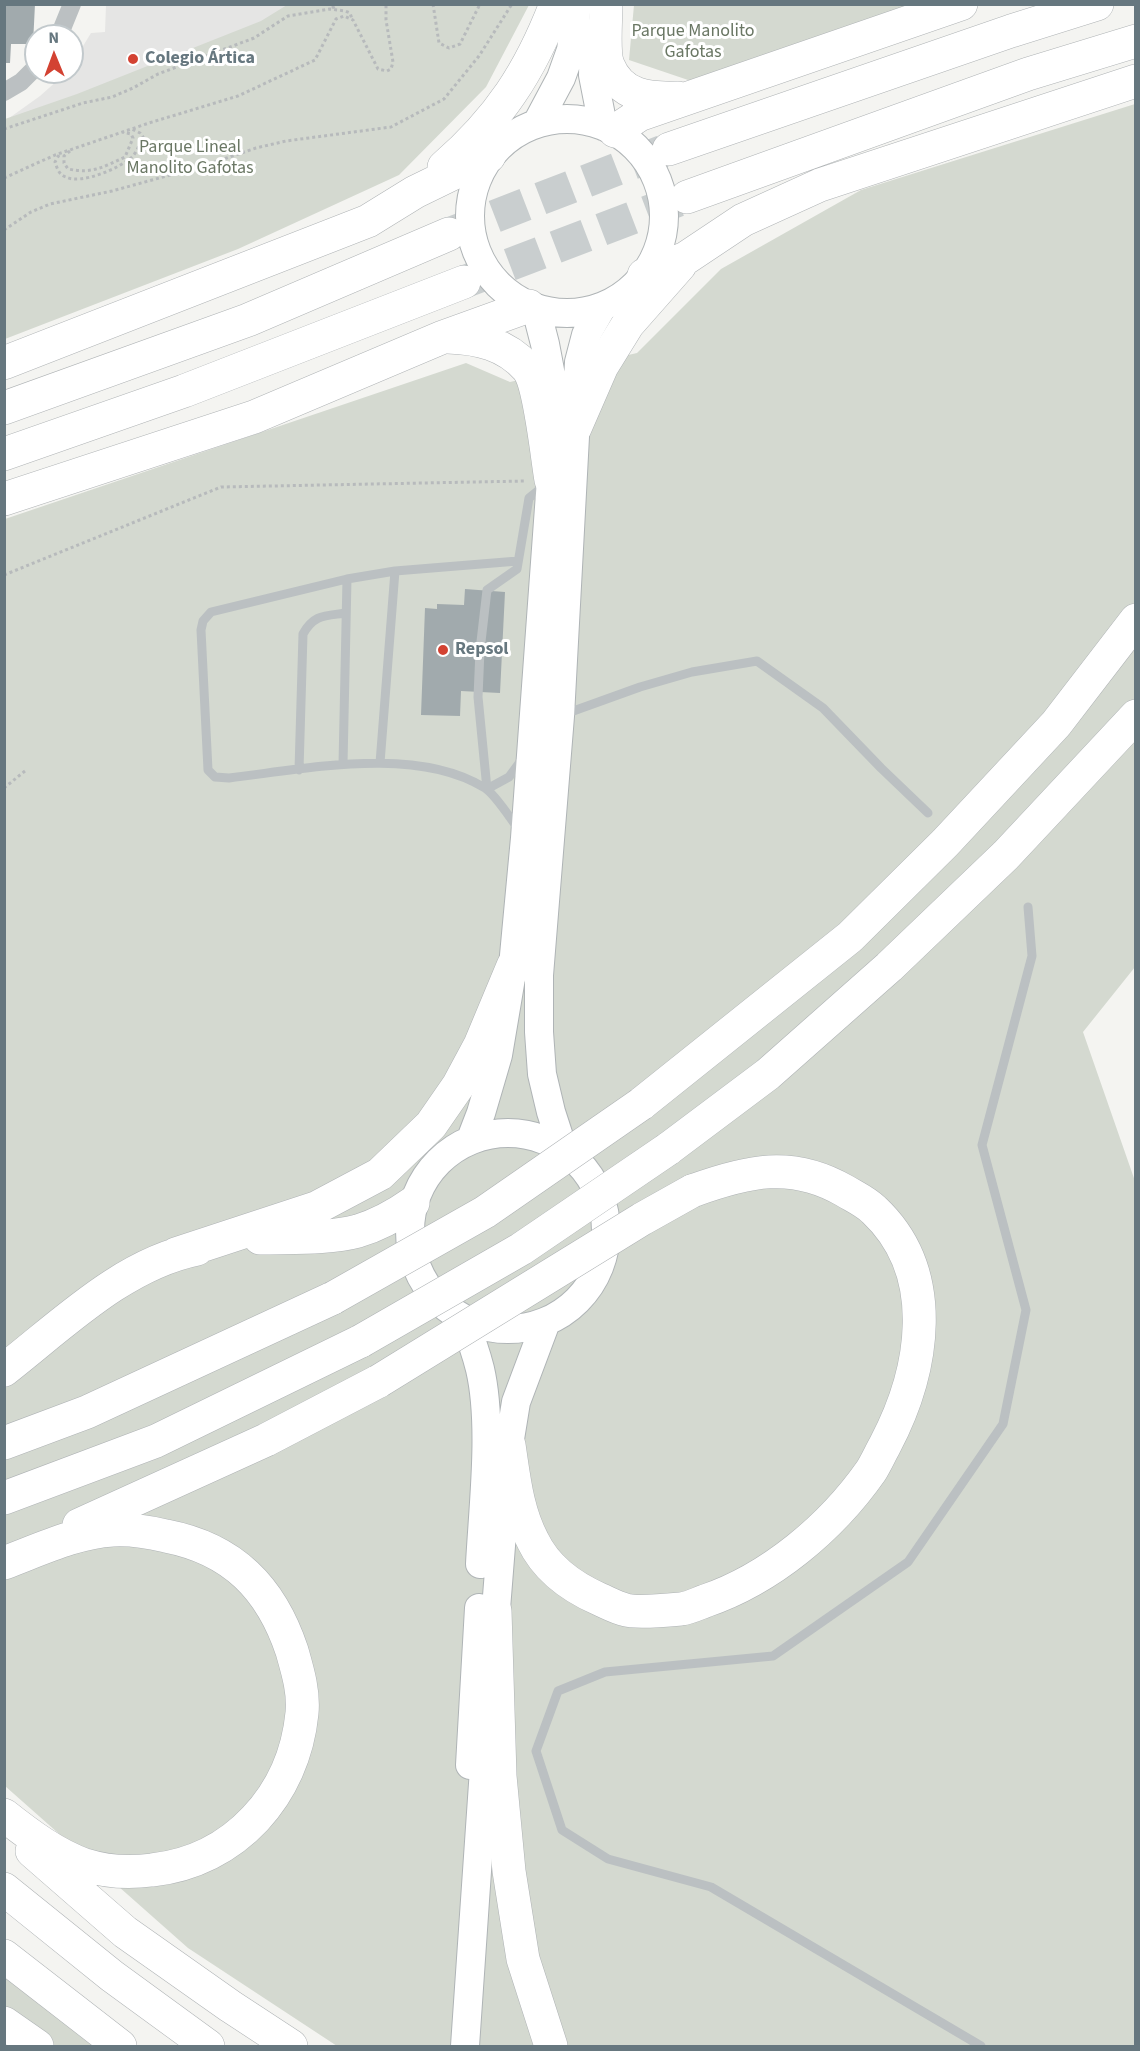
<!DOCTYPE html>
<html>
<head>
<meta charset="utf-8">
<style>
  body { margin:0 }
  #map { position:relative; width:1140px; height:2051px; overflow:hidden; background:#f4f4f1; font-family:"Source Sans 3",sans-serif }
  canvas { display:block }
  .frame { position:absolute; inset:0; border:6px solid #66777f; pointer-events:none }
  .north { position:absolute; left:24px; top:24px; width:60px; height:60px; box-sizing:border-box; background:#fff; border:2px solid #c2c9cc; border-radius:50%; rotate:359deg; font-size:16px; font-weight:700; line-height:24px; text-align:center; color:#66777f }
  .north::after { content:''; display:block; margin:auto; width:21px; height:27px; background:#d34232; clip-path:polygon(50% 0,100% 100%,50% 72%,0 100%) }
</style>
</head>
<body>
<div id="map">
<canvas width="1140" height="2051"></canvas>
<div class="frame"></div>
<div class="north">N</div>
</div>
<script>
const ctx = document.querySelector('canvas').getContext('2d');
ctx.lineJoin = 'round';
function fill(path, color) { ctx.fillStyle = color; ctx.fill(path, 'evenodd'); }
function stroke(path, color, width, dash) { ctx.strokeStyle = color; ctx.lineWidth = width; ctx.lineCap = dash ? 'butt' : 'round'; ctx.setLineDash(dash || []); ctx.stroke(path); }
function write(font, color, halo, rows, align = 'center') {
  ctx.font = font + ' "Source Sans 3",sans-serif'; ctx.lineWidth = 6; ctx.setLineDash([]); ctx.textBaseline = 'middle'; ctx.strokeStyle = halo; ctx.fillStyle = color; for (const [text, x, y, turn = 0] of rows) {
    ctx.save(); ctx.translate(x, y); ctx.rotate((+turn || 0) * Math.PI / 180); ctx.textAlign = isNaN(turn) ? turn : align; if (halo) ctx.strokeText(text, 0, 0); ctx.fillText(text, 0, 0); ctx.restore();
  }
}
fill(new Path2D(`
  M 106,5 L 308,5 L 206,53 L 5,121 L 40,96 L 67,72 L 72,72 L 72,64 L 91,33 L 105,32 Z`), '#e5e5e4');
fill(new Path2D(`
  M 287,5 L 529,5 L 486,87 L 399,175 L 238,249 L 5,339 L 5,119 L 77,94 L 261,21 Z
  M 634,5 L 917,5 L 694,82 L 629,60 Z
  M 1135,104 L 1135,967 L 1083,1032 L 1136,1184 L 1135,2046 L 337,2046 L 188,1948 L 5,1786 L 5,519 L 466,363 L 510,382 L 637,353 L 721,269 L 861,190 Z
  M 5,1966 L 109,2046 L 5,2046 Z`), '#d4d9d0');
fill(new Path2D(`
  M 4,4 L 35,4 L 33,44 L 11,44 L 10,63 L 4,63 Z
  M 465,589 L 505,592 L 500,693 L 461,691 L 460,716 L 421,715 L 425,608 L 437,609 L 437,604 L 464,605 Z`), '#a1aaad');
stroke(new Path2D(`
  M 449,234 L 669,149
  M 464,282 L 687,197`), '#c9cecf', 33, [33, 16]);
const primary = new Path2D(`
  M 594,33 L 593,75 L 603,126
  M470 216a97 97 0 1 1 194 0a97 97 0 1 1-194 0Z
  M 537,123 L 561,78 L 571,50 L 577,4
  M410 1231a98 98 0 1 1 196 0a98 98 0 1 1-196 0Z
  M 471,1139 L 481,1113 L 498,1055 L 513,966 L 525,838 L 551,480 L 553,386 L 545,344 L 536,309
  M 563,1149 L 551,1112 L 542,1074 L 539,1032 L 539,975 L 560,716 L 579,362 L 586,335 L 602,307
  M 464,1321 C 470,1336 476,1353 480,1369 C 493,1425 483,1506 480,1564
  M 494,1634 L 509,1445 L 516,1402 L 546,1322
  M 470,1765 L 479,1608
  M 465,2046 L 486,1740`);
const highway = new Path2D(`
  M 606,4 C 606,19 603,53 608,65 C 621,97 649,99 678,98
  M 615,131 L 639,115 L 961,4
  M 669,149 L 1011,31 L 1097,4
  M 444,167 C 499,119 530,72 556,4
  M 687,197 L 1028,74 L 1136,41
  M 644,275 L 686,258 L 743,220 L 820,185 L 1136,81
  M 448,337 C 478,338 506,344 527,368 C 540,383 547,458 551,480
  M 4,363 L 368,221 L 415,192 L 489,156
  M 4,408 L 248,320 L 449,234
  M 575,428 L 602,366 L 628,324 L 680,265
  M 4,454 L 184,391 L 464,282
  M 4,499 L 254,417 L 443,337 L 529,306
  M 641,1104 L 850,937 L 945,843 L 1056,724 L 1136,620
  M 668,1149 L 768,1074 L 889,967 L 1006,855 L 1136,716
  M 260,1238 C 292,1237 328,1239 358,1231 C 378,1225 396,1215 413,1203
  M 176,1254 L 316,1208 L 380,1174 L 431,1125 L 458,1086 L 480,1045 L 513,966
  M 4,1370 C 63,1324 123,1264 197,1249
  M 4,1443 L 87,1412 L 333,1298
  M 509,1445 C 514,1478 517,1511 533,1541 C 546,1568 572,1587 599,1599 C 608,1603 617,1608 626,1610 C 636,1613 670,1610 681,1609 C 689,1608 697,1604 705,1601 C 770,1579 831,1528 871,1471 C 876,1463 880,1454 885,1445 C 924,1371 941,1273 874,1210 C 866,1202 855,1197 845,1191 C 792,1160 747,1171 692,1191
  M 4,1498 L 156,1441 L 361,1341
  M 79,1525 L 266,1440 L 379,1381
  M 4,1563 C 39,1550 76,1532 113,1530 C 131,1529 149,1532 166,1536 C 233,1549 271,1588 292,1651 C 298,1672 304,1692 302,1713 C 294,1795 235,1861 152,1870 C 130,1873 107,1872 85,1865 C 56,1855 28,1834 4,1815
  M 495,1611 L 500,1776 L 509,1871 L 523,1959 L 551,2046
  M 32,1851 L 125,1932 L 230,2006 L 291,2046
  M 4,1889 L 112,1976 L 208,2046
  M 4,1956 L 120,2046
  M 4,2023 L 37,2046`);
stroke(primary, '#afb4b6', 30);
stroke(highway, '#afb3b5', 34);
stroke(new Path2D(`
  M 433,4 L 439,43 L 449,48 L 460,44 L 480,4
  M 332,8 L 338,4
  M 4,129 L 83,103 L 112,97 L 133,88 L 158,74 L 254,38 L 288,16 L 330,9 L 345,11 L 350,13 L 352,19
  M 70,151 L 64,156 L 64,163 L 68,169 C 93,174 103,167 125,157 L 133,138 L 131,134 L 122,132
  M 59,155 L 55,162 C 57,168 59,175 66,177 C 81,185 120,168 132,157 C 137,152 140,143 143,137 L 140,133 L 132,129
  M 4,178 L 55,155 L 149,123 L 238,96 L 315,60 L 336,19 L 344,16 L 353,20 L 378,69 L 387,71 L 391,69 L 393,62 L 386,20 L 386,4
  M 4,230 L 31,212 L 50,204 L 112,191 L 203,166 L 256,148 L 286,141 L 391,127 L 444,99 L 479,56 L 512,4
  M 4,575 L 221,487 L 525,481
  M 4,788 L 25,771`), '#b7babc', 3, [3, 3]);
stroke(new Path2D(`
  M 518,561 L 395,571 L 347,579 L 211,612 L 203,621 L 201,630 L 208,770 L 215,777 L 229,778 C 306,769 416,745 485,788 C 496,795 511,820 520,831
  M 565,714 L 640,687 L 692,672 L 757,661 L 823,708 L 881,768 L 928,813
  M 380,763 L 395,571
  M 343,764 L 347,579
  M 299,770 L 303,634 C 314,614 325,616 346,613
  M 487,789 L 478,697 L 480,650 L 487,590 L 517,569 L 529,498 L 544,486
  M 487,789 L 509,777 L 523,758
  M 981,2046 L 711,1887 L 608,1859 L 562,1830 L 536,1751 L 558,1691 L 605,1672 L 773,1656 L 908,1562 L 1003,1424 L 1026,1310 L 982,1145 L 1032,956 L 1028,907`), '#bbc0c2', 9);
stroke(new Path2D(`
  M 59,36 L 72,4
  M 4,92 L 21,82 L 36,67`), '#bbc0c2', 18);
stroke(primary, '#fff', 28);
stroke(highway, '#fff', 33);
const highwayBridge = new Path2D(`
  M 333,1298 L 485,1212 L 641,1104
  M 361,1341 L 521,1249 L 668,1149
  M 379,1381 L 642,1219 L 692,1191`);
stroke(highwayBridge, '#afb3b5', 34, []);
stroke(highwayBridge, '#fff', 33);
for (const [x, y, r, color] of [
  [133,59,6,"#d34232"],
  [443,650,6,"#d34232"]
]) { const dot = new Path2D(); dot.arc(x, y, r, 0, 2 * Math.PI); ctx.fillStyle = color; ctx.fill(dot); stroke(dot, '#fff', 2); }
write('18px', '#6a7764', '#fff', [
  ["Parque Manolito",693,32],
  ["Gafotas",693,53],
  ["Parque Lineal",190,148],
  ["Manolito Gafotas",190,169]
]);
write('bold 18px', '#66777f', '#fff', [
  ["Colegio Ártica",145,59],
  ["Repsol",455,650]
], 'left');
</script>
</body>
</html>
